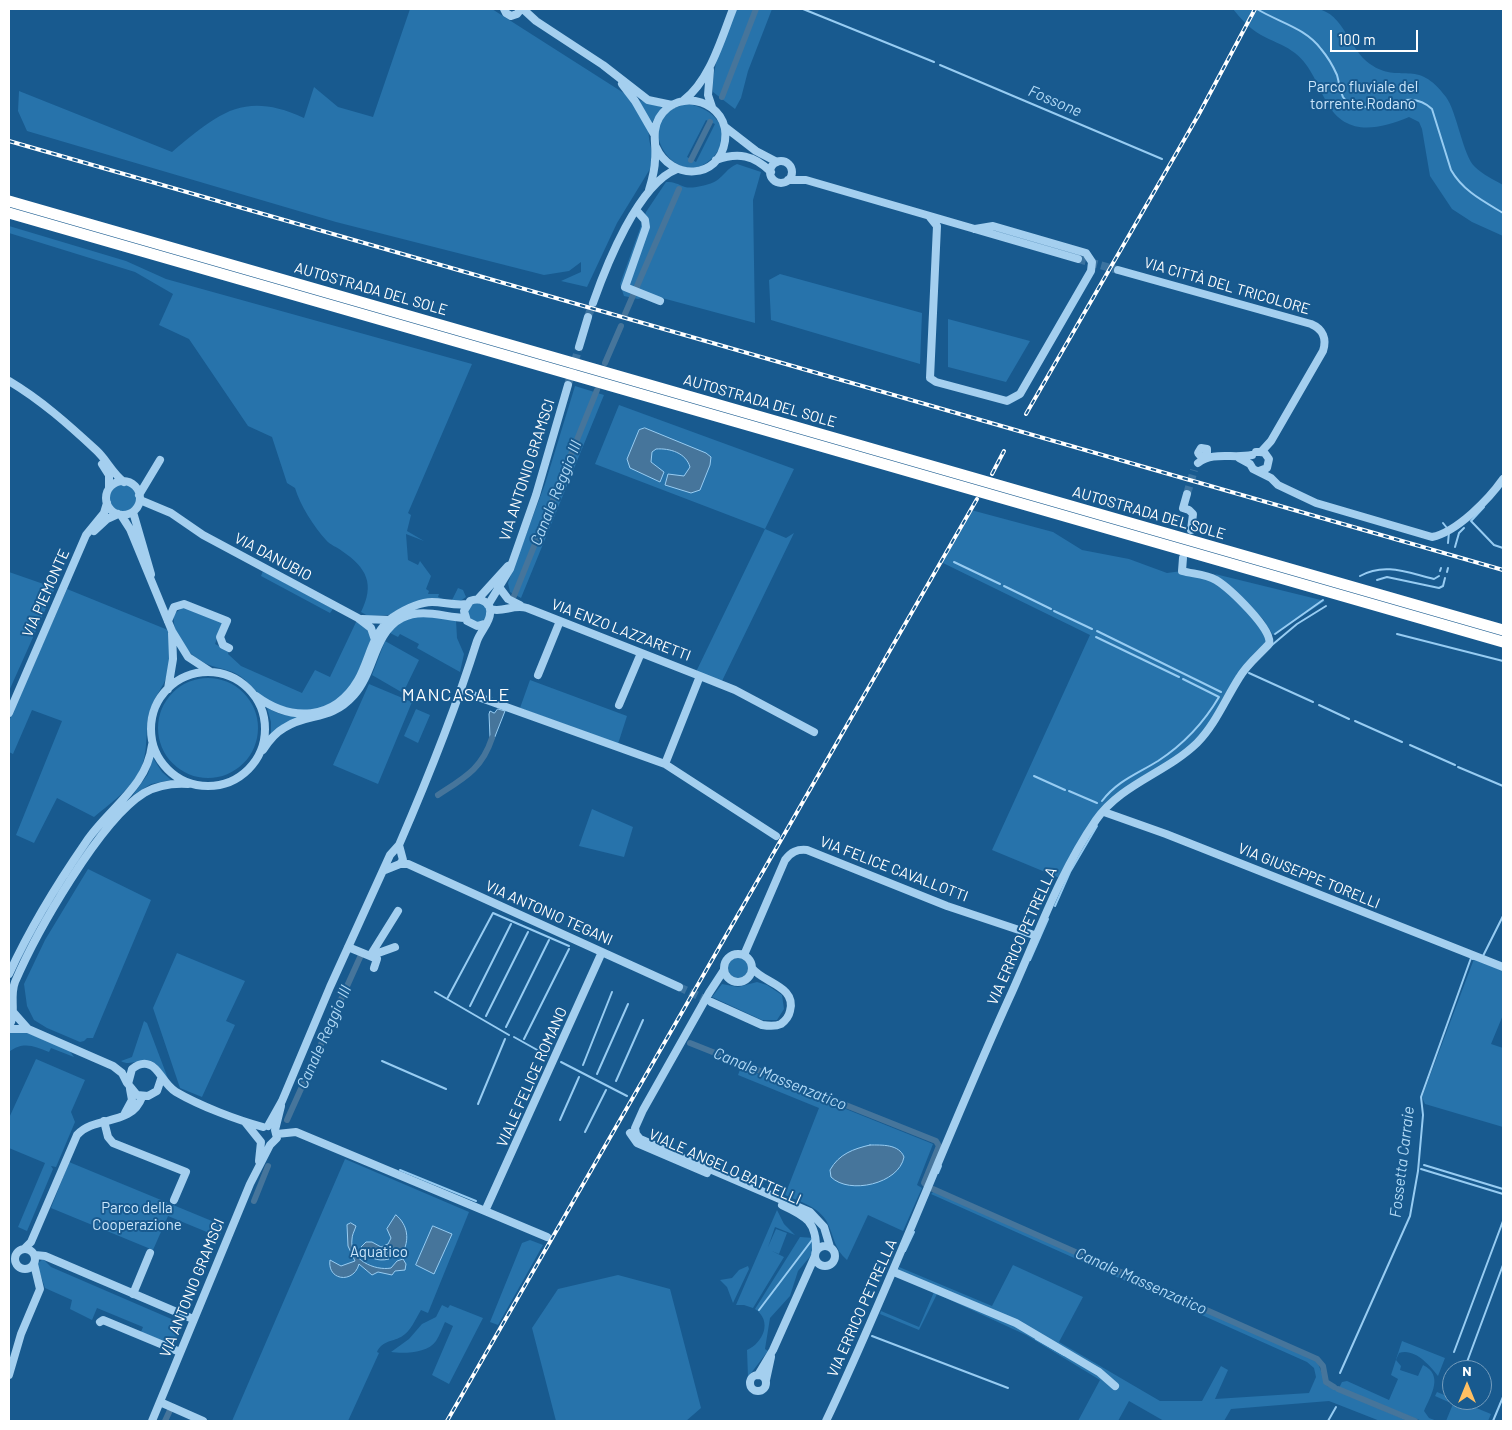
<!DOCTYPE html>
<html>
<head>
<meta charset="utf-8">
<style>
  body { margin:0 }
  #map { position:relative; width:1512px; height:1430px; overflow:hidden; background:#185a8f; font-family:Barlow,sans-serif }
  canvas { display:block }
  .frame { position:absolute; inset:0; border:10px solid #fff; pointer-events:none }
  .north { position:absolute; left:1442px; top:1360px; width:50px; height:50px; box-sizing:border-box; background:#185a8f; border:1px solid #749cbc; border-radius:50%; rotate:0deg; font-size:14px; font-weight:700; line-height:20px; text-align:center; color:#fff }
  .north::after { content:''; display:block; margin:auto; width:18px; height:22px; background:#ffbf62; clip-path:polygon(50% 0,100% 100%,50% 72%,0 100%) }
  .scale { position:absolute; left:1330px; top:30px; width:88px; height:22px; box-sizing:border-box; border:2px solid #fff; border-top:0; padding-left:6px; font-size:15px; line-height:18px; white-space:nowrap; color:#fff; -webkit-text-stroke:4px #185a8f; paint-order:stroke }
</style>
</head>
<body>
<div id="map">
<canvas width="1512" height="1430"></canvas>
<div class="frame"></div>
<div class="north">N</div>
<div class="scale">100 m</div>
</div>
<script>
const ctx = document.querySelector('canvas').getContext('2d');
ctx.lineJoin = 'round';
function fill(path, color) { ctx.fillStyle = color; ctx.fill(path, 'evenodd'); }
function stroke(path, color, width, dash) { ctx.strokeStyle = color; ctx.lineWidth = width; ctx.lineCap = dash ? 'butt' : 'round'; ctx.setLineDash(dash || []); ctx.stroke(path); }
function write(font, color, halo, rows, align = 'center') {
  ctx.font = font + ' Barlow,sans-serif'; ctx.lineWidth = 4; ctx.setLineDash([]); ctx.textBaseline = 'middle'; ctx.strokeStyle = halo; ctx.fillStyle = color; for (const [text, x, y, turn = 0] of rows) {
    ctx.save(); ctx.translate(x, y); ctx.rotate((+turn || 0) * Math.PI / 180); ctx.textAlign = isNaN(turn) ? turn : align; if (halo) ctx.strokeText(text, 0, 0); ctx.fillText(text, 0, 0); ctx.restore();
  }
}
fill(new Path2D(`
  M 410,9 L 492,9 L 641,104 L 639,100 L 662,107 L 651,124 L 648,120 L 649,139 L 653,157 L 650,169 L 617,223 L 587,287 L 561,281 L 581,272 L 581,262 L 569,271 L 544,275 L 336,222 L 27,131 L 18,111 L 19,91 L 172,152 C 218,114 243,90 304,118 L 314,87 L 338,107 L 373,117 Z
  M 736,9 L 772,9 L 748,71 L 741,98 L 735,109 L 713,92 C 712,62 725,36 736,9 Z
  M 1233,9 C 1257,9 1295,5 1317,9 C 1344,13 1349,50 1370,64 C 1400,85 1417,57 1446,97 C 1457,112 1463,156 1475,167 C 1482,174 1494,180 1503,185 L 1503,236 L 1472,222 L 1452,209 L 1430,176 L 1422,129 L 1419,122 L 1409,117 C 1377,130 1345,137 1326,101 C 1316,83 1310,63 1292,51 C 1283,44 1271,41 1261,35 C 1250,29 1241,19 1233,9 Z
  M 687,104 C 712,107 735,130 715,155 C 679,199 624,117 687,104 ZM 706,120 L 715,124 L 696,162 L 687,157 Z
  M 737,164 L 761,172 L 753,200 L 755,323 L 651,295 L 638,299 L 624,296 L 620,284 L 646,212 L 666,182 C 675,182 677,184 685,187 C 692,189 709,185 716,181 C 724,176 727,168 737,164 Z
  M 9,226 L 126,261 L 166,279 L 472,364 L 408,513 L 411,515 L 407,531 L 424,541 L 406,534 L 408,560 L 418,565 L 420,561 L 431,576 L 426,589 L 429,591 L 428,594 L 439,594 L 438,597 L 451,602 L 458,588 L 463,590 L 466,597 L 456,604 L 404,607 L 389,615 L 368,616 L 361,612 C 375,584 367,568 342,551 C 337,547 330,545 326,540 C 314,527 300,505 295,488 L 287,483 L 272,437 L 248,426 L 189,339 L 159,325 L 173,294 L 135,272 L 9,233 Z
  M 780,274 L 922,313 L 920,364 L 771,320 L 769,280 Z
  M 948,319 L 1030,341 L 1006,382 L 948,367 Z
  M 575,386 L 604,395 L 521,598 L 510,592 L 508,583 L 545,484 Z
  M 619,405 L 794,469 L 765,529 L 786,538 L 794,533 L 722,681 L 695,674 L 765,529 L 595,464 Z
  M109 498a14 14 0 1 1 28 0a14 14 0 1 1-28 0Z
  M 971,510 L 1053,532 L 1082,550 L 1129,559 L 1167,573 L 1182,571 L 1217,581 L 1270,636 L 1198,742 L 1108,805 L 1062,879 L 992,850 L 1090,635 L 941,562 Z
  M 263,571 L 333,609 L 330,613 L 261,576 Z
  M 9,572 L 55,588 L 9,691 Z
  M 1215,574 L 1325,601 L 1273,635 L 1263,619 Z
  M 67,589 L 168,630 C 173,645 171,668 164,683 C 158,694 150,704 148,718 C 145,739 149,758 136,777 C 126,793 108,805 94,817 L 57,798 L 34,843 L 16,835 L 62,721 L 32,710 L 13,754 L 9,752 L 9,721 Z
  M468 612a10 10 0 1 1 20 0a10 10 0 1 1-20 0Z
  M 182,608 L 189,608 L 223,623 L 215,644 L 229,651 L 228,654 L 241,666 L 302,693 L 315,670 L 330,677 L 357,620 L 365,625 L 372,638 C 366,653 362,670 353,683 C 341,703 315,713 293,711 C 285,710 272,703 265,699 C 256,693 249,682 240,676 C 231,670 222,669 212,666 C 191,659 171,637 174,614 Z
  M 426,615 L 456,620 L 457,638 L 464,654 L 460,672 L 417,648 L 419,644 L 400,634 L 398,637 L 388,632 L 403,619 Z
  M 385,641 L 419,660 L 403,693 L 372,675 Z
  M158 728a50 50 0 1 1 100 0a50 50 0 1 1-100 0Z
  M 530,680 L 627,716 L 618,744 L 520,708 Z
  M 369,684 L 412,702 L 378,784 L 333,765 Z
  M 267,708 L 280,714 L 300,717 L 284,724 L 271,735 L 271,722 Z
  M 416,709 L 430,715 L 418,743 L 404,736 Z
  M 153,758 L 162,772 L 171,780 L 151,784 L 133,795 L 148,774 Z
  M 592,809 L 633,827 L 624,857 L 579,846 Z
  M 88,869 L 151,900 L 93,1038 L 87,1038 L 84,1041 L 80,1042 L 47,1028 L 34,1020 L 27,1006 L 24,984 L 45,940 Z
  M 177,953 L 245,981 L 226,1021 L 235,1025 L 202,1097 L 180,1088 L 153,1008 Z
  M728 968a10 10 0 1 1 20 0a10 10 0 1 1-20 0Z
  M 1474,959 L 1503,971 L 1503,1015 L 1491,1044 L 1503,1048 L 1503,1127 L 1425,1104 L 1422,1097 Z
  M 757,982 L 767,985 L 782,995 L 784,1009 L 777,1020 L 762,1020 L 712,997 L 722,984 L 738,987 Z
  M 144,1021 L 147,1023 L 170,1084 C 166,1078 161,1069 156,1064 C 144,1054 132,1068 121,1061 L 132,1057 Z
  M 23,1031 L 69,1050 L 74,1057 L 51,1048 L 49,1052 C 34,1046 23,1041 9,1052 L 9,1032 Z
  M 36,1059 L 85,1080 L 71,1112 L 75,1122 L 56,1167 L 51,1166 L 53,1169 L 27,1231 L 18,1227 L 45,1163 L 9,1148 L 9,1118 Z
  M 741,1067 L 933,1144 L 917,1185 L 922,1188 L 903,1231 L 868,1215 L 847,1260 C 834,1249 834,1236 827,1222 C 819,1207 799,1201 785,1195 L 819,1108 L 738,1075 Z
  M 345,1159 L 469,1212 L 428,1313 L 421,1310 C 415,1320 411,1331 401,1337 C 391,1342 382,1341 377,1352 L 379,1353 L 348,1421 L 232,1421 Z
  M 69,1162 L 224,1226 L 219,1237 L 168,1216 L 153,1250 L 51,1208 Z
  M 934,1191 L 1317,1361 L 1327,1386 L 1408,1421 L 1380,1421 L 1329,1401 L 1231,1409 L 1224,1421 L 1164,1421 L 1129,1401 L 1118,1421 L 1078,1421 L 1100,1380 L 1026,1335 L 937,1294 L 919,1330 L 880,1314 L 881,1311 L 919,1327 L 934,1292 L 896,1276 L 899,1267 L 992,1306 L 1013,1265 L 1083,1297 L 1059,1342 L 1160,1401 L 1202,1401 L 1221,1366 L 1228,1370 L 1215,1399 L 1309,1393 L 1316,1377 L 1314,1368 L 1307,1362 L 931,1194 Z
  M 777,1210 L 784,1224 L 795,1235 L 775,1227 L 768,1247 L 776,1229 L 787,1233 L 779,1254 L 772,1251 L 784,1257 L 753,1308 L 744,1305 L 736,1305 Z
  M 800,1237 L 814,1238 L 813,1253 L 798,1271 L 790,1296 L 770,1318 L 765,1349 L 768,1351 L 748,1377 L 747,1350 C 763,1343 773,1321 755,1309 Z
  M 530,1240 L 543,1245 L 498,1325 L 490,1322 L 522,1243 Z
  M 43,1259 L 51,1267 L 183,1324 L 174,1346 L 141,1332 L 143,1327 L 97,1308 L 92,1320 L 70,1309 L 72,1300 L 45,1288 L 37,1264 Z
  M 748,1266 L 749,1269 L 733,1303 L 727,1287 L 720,1280 L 732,1278 L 739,1270 Z
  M 618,1275 L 670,1289 L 701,1408 L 686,1421 L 556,1421 L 532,1328 L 558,1289 Z
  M 442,1305 L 448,1308 L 450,1305 L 483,1318 L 449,1384 L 432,1375 L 453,1326 L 445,1322 C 442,1328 440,1335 436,1341 C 428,1353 404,1354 391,1352 L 409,1339 L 422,1324 L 436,1317 Z
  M 1402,1341 L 1445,1358 L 1438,1376 C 1429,1365 1415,1348 1399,1353 L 1396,1360 L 1401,1366 L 1400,1370 L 1418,1376 L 1423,1365 C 1444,1375 1431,1395 1424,1411 L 1429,1418 L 1437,1421 L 1422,1421 L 1339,1388 L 1342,1382 L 1347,1381 L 1389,1400 L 1398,1379 L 1391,1375 Z
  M 1437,1392 L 1491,1414 L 1488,1421 L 1446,1421 L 1453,1404 L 1435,1396 Z`), '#2773ab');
const water = new Path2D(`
  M 645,428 L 706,453 L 711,457 L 710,465 L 700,490 L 691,493 L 665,485 L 668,474 L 684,476 L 690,467 C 686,453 670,448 656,449 L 652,452 L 651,462 L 664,472 L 660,482 L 630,468 L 627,459 L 639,430 Z
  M 498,709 L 505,711 L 494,739 L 490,737 L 489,714 L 490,711 L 494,713 Z
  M 870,1145 C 882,1145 899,1144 904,1157 C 899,1184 849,1195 831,1177 L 830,1170 C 839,1154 853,1149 870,1145 Z
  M 396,1215 C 408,1225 410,1240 402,1254 L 394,1248 L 387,1253 L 389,1259 C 377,1262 368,1258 361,1247 L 366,1242 L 372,1242 L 381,1247 L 388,1244 L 391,1238 L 387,1229 Z
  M 351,1223 L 356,1226 C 354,1232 352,1235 352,1239 C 349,1260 375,1271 391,1268 L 397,1261 L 403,1259 L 406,1264 L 405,1270 L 395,1271 L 392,1275 L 378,1272 L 372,1275 L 359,1264 C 354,1284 327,1281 330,1260 L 341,1266 L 355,1261 L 348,1246 L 347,1225 Z
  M 433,1226 L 452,1234 L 434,1274 L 416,1265 Z`);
fill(water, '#46759b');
stroke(water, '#97ccf2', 1);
stroke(new Path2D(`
  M 803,9 L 934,62
  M 1257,9 C 1278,22 1306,28 1321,49 C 1327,56 1333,66 1337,75 C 1339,82 1340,91 1343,97 C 1345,100 1349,103 1352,104 C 1381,117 1406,85 1432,109 L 1451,170 C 1463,191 1483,201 1503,213
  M 940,65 L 1162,159
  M 1484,507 L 1471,521 L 1494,545 L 1503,548
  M 1443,523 L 1447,528
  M 1448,543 L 1449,532
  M 1455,547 L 1459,533 L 1464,528
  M 954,562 L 1000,584
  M 1440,571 L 1441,568
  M 1447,572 L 1448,568
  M 1360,576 C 1385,562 1408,573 1434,579 L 1439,576
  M 1377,580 L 1387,577 L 1439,588 L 1443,586 L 1445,578
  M 1004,586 L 1051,609
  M 1054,611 L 1092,629
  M 1097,631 L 1221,692
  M 1275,634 L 1323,600
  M 1397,634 L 1503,661
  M 1096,637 L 1179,677
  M 1272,645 L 1297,624 L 1326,606
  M 1249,673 L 1313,702
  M 1319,705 L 1349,719
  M 1355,721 L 1402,742
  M 1410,745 L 1455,765
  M 1458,767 L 1503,786
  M 1034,776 L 1065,790
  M 1069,791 L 1097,803
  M 1102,801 C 1117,781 1137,774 1158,761 C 1184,744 1203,724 1219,697 L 1183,679
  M 1055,906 L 1070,872 L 1097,826
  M 1483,956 L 1503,916
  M 1030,960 L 1048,919
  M 435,992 L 509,1035
  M 447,999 L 493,913 L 569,946
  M 470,1006 L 511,924
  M 486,1016 L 528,932
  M 506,1027 L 549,940
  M 514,1037 L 548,1056
  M 524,1039 L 569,949
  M 382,1061 L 446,1089
  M 561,1062 L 627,1096
  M 583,1065 L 612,992
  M 597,1074 L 628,1004
  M 616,1081 L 643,1020
  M 478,1104 L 505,1039
  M 560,1120 L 579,1077
  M 585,1132 L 606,1090
  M 1424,1165 L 1503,1189
  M 1421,1169 L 1503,1194
  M 400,1170 L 476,1201
  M 938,1173 L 941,1166
  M 905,1251 L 914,1232
  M 759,1310 L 812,1240
  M 872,1336 L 1008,1388
  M 1036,1339 L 1064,1355
  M 1454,1352 L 1503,1221
  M 1464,1370 L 1503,1265
  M 1340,1373 L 1410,1216 L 1418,1171 L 1423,1115 L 1421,1097 L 1471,958 L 1473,959
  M 1328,1421 L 1336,1407
  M 1493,1421 L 1503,1397`), '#97ccf2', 2);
stroke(new Path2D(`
  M 722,97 L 756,9
  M 691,160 L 710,122
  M 625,314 L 679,189
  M 605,363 L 621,326
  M 514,596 L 597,390
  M 438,795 C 464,778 482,769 492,738
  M 690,1043 L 936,1141 L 939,1146 L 924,1183 L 927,1186
  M 287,1120 L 361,955
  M 933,1189 L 1317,1359 L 1323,1366 L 1326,1382 L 1334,1387
  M 254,1201 L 268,1166
  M 1338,1389 L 1415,1421
  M 165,1421 L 171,1408`), '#46759b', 6);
stroke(new Path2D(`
  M 1078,259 L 1118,270
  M 588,317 L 593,303
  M 568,385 L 579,347
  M 1187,494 L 1194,470
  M 679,987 L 711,1002`), '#3b73a0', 8, [8, 4]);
stroke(new Path2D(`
  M 504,9 L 506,13 L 511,16 L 517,14 L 521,9
  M 523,9 L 536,21 L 603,65 L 648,100 L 672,105
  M 710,70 L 708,95 L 712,107
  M 622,84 L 635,101 L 654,134
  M 684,100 C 710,80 721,39 733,9
  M 725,127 L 756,151 L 777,162
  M 716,160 C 738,152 754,155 771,172
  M770 172a11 11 0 1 1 22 0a11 11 0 1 1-22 0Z
  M 788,180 L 806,180 L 1078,259
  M 649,190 C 652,180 655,170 655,160 C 657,145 651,132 659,118 C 678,85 731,102 725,141 C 719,180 671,181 656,147
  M 636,210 L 645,220 L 646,227 L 625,287 L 660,301
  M 929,216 L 937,226 L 930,378 L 936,382 L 1007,401 L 1020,394 L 1091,271 L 1092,262 L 1086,253 L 993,226 L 975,229
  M 1118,270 L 1311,324 C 1323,329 1327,339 1323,351 L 1271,441 L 1261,452
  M 593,303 C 606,266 638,184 677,169
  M 579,347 L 588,317
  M 9,381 C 41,400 69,425 96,450 C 107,460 112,473 124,482
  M 1256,452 L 1264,452 L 1269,459 L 1267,468 L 1259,471
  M 1239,458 L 1250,464 L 1253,469 L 1271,478 L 1278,485 L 1316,503 L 1432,537 C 1457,532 1489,499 1503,479
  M 1203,459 L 1198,453 L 1201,448 L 1207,449 L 1207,457
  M 1198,463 C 1213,451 1233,459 1252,455
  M 102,464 L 109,475 L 109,488
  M106 498a17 17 0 1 1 34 0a17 17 0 1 1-34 0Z
  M 1187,494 L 1183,508 L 1189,510 L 1193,514 L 1191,530
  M 139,495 L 160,460
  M 140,500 L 171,513 L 203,535 L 358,618 L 371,628 L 375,640
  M 133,512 L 151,574
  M 121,515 L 130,529 L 172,631 L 188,657 L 211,672
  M 94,531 L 107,519 L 118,514
  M 499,587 L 508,599 L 520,605
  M 478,599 L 508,566
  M 488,605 L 510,569 L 536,495 L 568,385
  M 490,609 C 503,613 513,604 527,608 L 700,676 L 665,764
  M 362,619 L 390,620
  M 168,621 L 174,607 L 184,604 L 227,621 L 220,637 L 223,645 L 229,648
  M151 729a57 57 0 1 1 114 0a57 57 0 1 1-114 0Z
  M 538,675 L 560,621
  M 700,676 L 735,690 L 814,732
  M 168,689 L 173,659 L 172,633
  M 470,694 L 665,764 L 776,836
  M 256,696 C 291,722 334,721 358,680 C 370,659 372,632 393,617 C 404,610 419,602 432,602 C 444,602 455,606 467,604
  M 619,705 L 641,653
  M 9,713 L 86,535 L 104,513 L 107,503
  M 263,750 C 268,742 275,733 284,728 C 308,712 330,722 354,695 C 375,672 373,633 402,618 C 422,608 443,617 465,618
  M 1104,812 L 1166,834 L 1503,967
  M 400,864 L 408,864 L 679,987
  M 385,870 L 400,864 L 403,860 L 399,845
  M 348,947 L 370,956 L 398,911
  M724 968a14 14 0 1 1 28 0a14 14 0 1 1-28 0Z
  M 744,955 L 785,860 C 791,852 797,849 807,850 L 947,906 L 1037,936
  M 370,956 L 395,947
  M 370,956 L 377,959 L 374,968
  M 724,970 L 709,993 L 643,1110 L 635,1128 L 636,1134 L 640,1139 L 810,1212 L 824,1227 L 830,1247
  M 9,974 C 30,928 57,884 86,842 C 108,809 147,787 152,745
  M 711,1002 L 762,1025 C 768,1026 775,1027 781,1024 C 785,1021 789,1016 790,1011 C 797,986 763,983 752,968
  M 13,1012 L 28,1029 L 113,1066 L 122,1073 L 127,1083
  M 9,1026 C 17,1014 9,997 15,982 C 36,933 100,820 144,793 C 158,785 172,783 188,784
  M 9,1029 L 28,1029
  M 161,1079 L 157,1091 L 148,1096 L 137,1095 L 128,1084 L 132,1069 C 137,1065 143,1062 150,1065 C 159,1068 164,1085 176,1092 C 200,1106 237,1120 263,1127
  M 125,1113 L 132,1100 L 130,1089
  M 104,1121 L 108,1137 L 113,1143 L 186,1172 L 174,1200
  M 245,1122 L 261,1142 L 259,1161
  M 268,1126 L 282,1101 L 330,987 L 390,855 L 399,845 C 428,778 455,711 477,641 C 480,632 490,622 490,614 C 492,602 480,597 470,601 L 464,611 L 467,621 L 477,626 L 484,624
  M 630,1133 L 637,1143 L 707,1173
  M 277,1134 L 296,1132 L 485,1211 L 602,952
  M 782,1205 C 806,1216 817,1222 816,1251
  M 485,1211 L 547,1237
  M815 1256a10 10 0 1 1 20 0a10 10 0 1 1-20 0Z
  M 25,1248 L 31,1242 L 77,1135 C 95,1115 131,1127 142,1097
  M15 1259a10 10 0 1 1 20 0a10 10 0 1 1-20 0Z
  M 35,1255 L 45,1256 L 193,1319
  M 894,1272 L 1016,1323 L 1099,1372 L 1115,1386
  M 133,1294 L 150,1253
  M 100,1322 L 103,1320 L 180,1352
  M750 1383a8 8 0 1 1 16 0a8 8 0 1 1-16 0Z
  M 9,1375 L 21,1334 L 40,1289 L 34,1264
  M 758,1375 L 773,1350 L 815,1256
  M 766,1380 L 771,1357
  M 160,1402 L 203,1421
  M 152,1421 L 250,1184 L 270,1145 L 277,1138 L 275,1130 L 281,1106
  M 826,1421 C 893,1280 947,1134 1012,992 C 1038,934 1060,872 1096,820 C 1121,784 1166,773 1197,743 C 1215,725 1225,700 1239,678 C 1247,664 1259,655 1269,644 C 1274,630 1229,588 1216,580 C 1206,574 1193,574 1182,571 L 1183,558`), '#a4cfef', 8);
stroke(new Path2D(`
  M 9,201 L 1503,630
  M 9,213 L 1503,642`), '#fff', 11);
const rail = new Path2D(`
  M 9,141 L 1503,570
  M 1026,414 L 1199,114 L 1255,9
  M 992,474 L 1004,451
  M 447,1421 L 977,499`);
stroke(rail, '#fff', 4);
stroke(rail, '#185a8f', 2, [5.5]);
write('15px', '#cbe6fb', '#185a8f', [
  ["Parco fluviale del",1363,87],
  ["torrente Rodano",1363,104],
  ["Parco della",137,1208],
  ["Cooperazione",137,1225],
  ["Aquatico",379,1252]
]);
write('15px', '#fff', '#185a8f', [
  ["VIA CITTÀ DEL TRICOLORE",1227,286,16],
  ["AUTOSTRADA DEL SOLE",371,289,16],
  ["AUTOSTRADA DEL SOLE",760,401,16],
  ["VIA ANTONIO GRAMSCI",527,470,-72],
  ["AUTOSTRADA DEL SOLE",1149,513,16],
  ["VIA DANUBIO",273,557,28],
  ["VIA PIEMONTE",46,593,-66],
  ["VIA ENZO LAZZARETTI",621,630,21],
  ["VIA FELICE CAVALLOTTI",894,869,21],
  ["VIA GIUSEPPE TORELLI",1309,876,22],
  ["VIA ANTONIO TEGANI",549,913,24],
  ["VIA ERRICO PETRELLA",1022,936,-66],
  ["VIALE FELICE ROMANO",532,1077,-66],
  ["VIALE ANGELO BATTELLI",725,1167,24],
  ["VIA ANTONIO GRAMSCI",192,1288,-68],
  ["VIA ERRICO PETRELLA",862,1308,-66]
]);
write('italic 16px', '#b0d9f6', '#185a8f', [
  ["Fossone",1055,101,23],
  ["Canale Reggio III",556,493,-68],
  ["Canale Reggio III",324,1037,-66],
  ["Canale Massenzatico",780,1079,22],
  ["Fossetta Carraie",1402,1162,-83],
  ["Canale Massenzatico",1141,1281,24]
]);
ctx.letterSpacing = '1px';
write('18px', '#fff', '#185a8f', [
  ["MANCASALE",456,695]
]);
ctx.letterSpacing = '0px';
</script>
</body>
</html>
